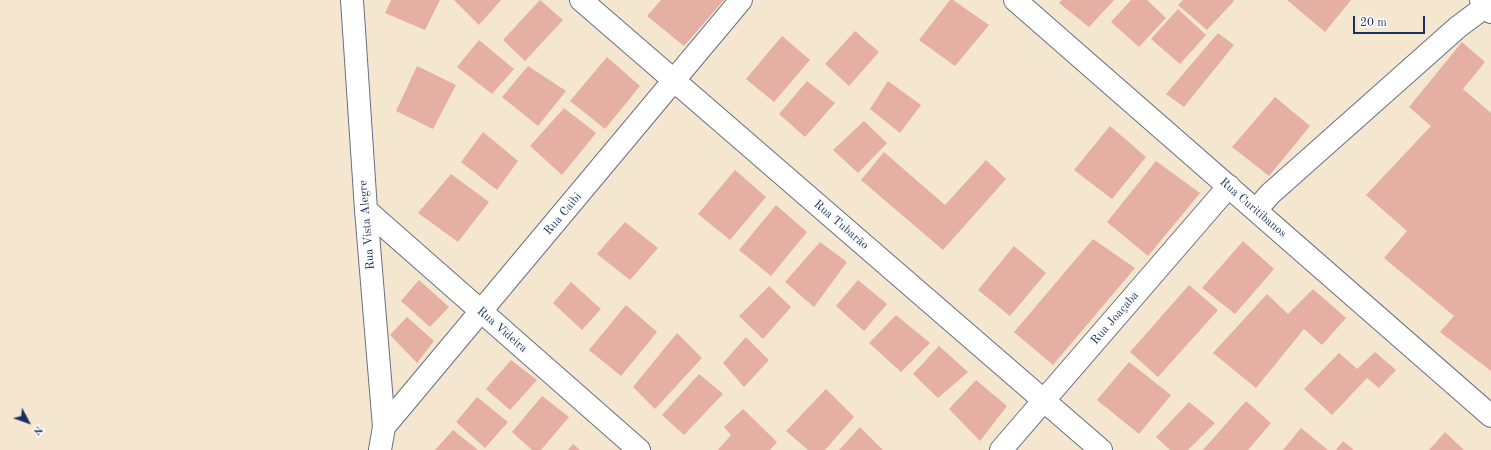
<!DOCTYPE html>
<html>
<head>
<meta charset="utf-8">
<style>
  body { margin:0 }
  #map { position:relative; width:1491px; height:450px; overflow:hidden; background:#f5e6cf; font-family:"Old Standard TT",serif }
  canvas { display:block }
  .north { position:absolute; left:8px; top:402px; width:40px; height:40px; -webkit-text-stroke:3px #fff; paint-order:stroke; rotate:131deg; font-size:11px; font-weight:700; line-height:16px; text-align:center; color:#1b2f5e }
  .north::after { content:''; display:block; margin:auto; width:14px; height:18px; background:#1b2f5e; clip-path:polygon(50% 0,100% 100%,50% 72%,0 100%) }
  .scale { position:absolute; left:1353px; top:16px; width:72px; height:18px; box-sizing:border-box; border:2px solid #1b2f5e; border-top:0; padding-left:5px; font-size:12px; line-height:14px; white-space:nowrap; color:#1b2f5e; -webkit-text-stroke:3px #fff; paint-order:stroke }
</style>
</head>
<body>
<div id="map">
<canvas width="1491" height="450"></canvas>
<div class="north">N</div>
<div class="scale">20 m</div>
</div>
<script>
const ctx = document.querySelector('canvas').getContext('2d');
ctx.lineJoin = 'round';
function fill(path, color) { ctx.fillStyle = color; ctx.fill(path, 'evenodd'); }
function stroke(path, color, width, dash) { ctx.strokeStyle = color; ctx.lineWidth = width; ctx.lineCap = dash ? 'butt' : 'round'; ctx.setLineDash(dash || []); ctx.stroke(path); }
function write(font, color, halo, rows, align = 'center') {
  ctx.font = font + ' "Old Standard TT",serif'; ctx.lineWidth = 3.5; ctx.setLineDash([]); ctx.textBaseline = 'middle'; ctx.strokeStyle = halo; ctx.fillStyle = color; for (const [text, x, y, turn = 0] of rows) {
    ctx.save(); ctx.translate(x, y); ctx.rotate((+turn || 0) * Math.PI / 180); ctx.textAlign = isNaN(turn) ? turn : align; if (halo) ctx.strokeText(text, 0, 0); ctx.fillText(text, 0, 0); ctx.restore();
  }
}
fill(new Path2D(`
  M 391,0 L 440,0 L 425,30 L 385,13 Z
  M 454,0 L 501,0 L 479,25 Z
  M 540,0 L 563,20 L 525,61 L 503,40 Z
  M 661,0 L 724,0 L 684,46 L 647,16 Z
  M 950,0 L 953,0 L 989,25 L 955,66 L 919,40 Z
  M 1062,0 L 1114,0 L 1089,27 L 1059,3 Z
  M 1131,0 L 1147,0 L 1166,18 L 1139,47 L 1111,22 Z
  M 1183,0 L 1233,0 L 1234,1 L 1207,30 L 1178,5 Z
  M 1287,0 L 1351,0 L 1325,32 Z
  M 1178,9 L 1206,35 L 1180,64 L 1151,39 Z
  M 855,31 L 879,52 L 849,86 L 825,64 Z
  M 1218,33 L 1234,45 L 1184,107 L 1166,94 Z
  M 782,36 L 810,60 L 774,102 L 746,79 Z
  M 479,40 L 514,69 L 492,94 L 457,67 Z
  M 1462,42 L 1485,62 L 1463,89 L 1491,113 L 1491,371 L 1440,332 L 1454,316 L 1384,258 L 1407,231 L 1366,195 L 1431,126 L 1409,107 Z
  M 607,57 L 640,86 L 605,129 L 570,101 Z
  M 417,66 L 456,85 L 433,129 L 396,111 Z
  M 528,66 L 566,91 L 538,126 L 502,97 Z
  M 807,81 L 835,103 L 805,137 L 779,114 Z
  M 888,81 L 921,105 L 900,133 L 870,109 Z
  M 1275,97 L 1310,126 L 1269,176 L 1232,147 Z
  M 564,108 L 596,133 L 562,175 L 530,146 Z
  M 864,121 L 887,143 L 858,173 L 833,150 Z
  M 1110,126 L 1146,157 L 1112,199 L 1074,170 Z
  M 483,132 L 518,161 L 497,190 L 461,162 Z
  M 884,152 L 945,205 L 986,160 L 1006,179 L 943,250 L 861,180 Z
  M 1156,161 L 1200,193 L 1148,256 L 1107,222 Z
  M 735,170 L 766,197 L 730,240 L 698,214 Z
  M 451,174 L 489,202 L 458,242 L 418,213 Z
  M 776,205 L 807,232 L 771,276 L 739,250 Z
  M 625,222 L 658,248 L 630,280 L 597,254 Z
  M 1093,239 L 1135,268 L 1053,365 L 1014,332 Z
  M 1243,241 L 1274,269 L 1235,314 L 1202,288 Z
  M 820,242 L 847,262 L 814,307 L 785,282 Z
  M 1014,246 L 1046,273 L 1010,316 L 978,290 Z
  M 419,280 L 449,307 L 430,327 L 401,301 Z
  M 858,280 L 887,304 L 864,331 L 836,306 Z
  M 571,282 L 601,309 L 582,330 L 553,303 Z
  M 1189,285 L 1218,310 L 1158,377 L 1130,352 Z
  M 769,286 L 791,307 L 763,339 L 739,316 Z
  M 1313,289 L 1346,318 L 1322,345 L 1304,329 L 1256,388 L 1213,353 L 1267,294 L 1288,314 Z
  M 626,305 L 657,332 L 621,376 L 589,350 Z
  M 896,315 L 930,343 L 901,372 L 869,343 Z
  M 407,317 L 434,341 L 417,363 L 390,335 Z
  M 677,333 L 702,358 L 655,409 L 633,387 Z
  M 746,337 L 769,360 L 744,387 L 723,363 Z
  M 939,346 L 968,372 L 938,398 L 913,374 Z
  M 1375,352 L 1396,370 L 1379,388 L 1367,378 L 1332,415 L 1304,389 L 1339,353 L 1357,369 Z
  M 511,360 L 537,380 L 510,410 L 486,389 Z
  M 1129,362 L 1171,395 L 1139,434 L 1097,400 Z
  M 699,374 L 723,394 L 684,435 L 662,415 Z
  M 976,380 L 1007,406 L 980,441 L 949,409 Z
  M 826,389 L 854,417 L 825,450 L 808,450 L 786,431 Z
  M 542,396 L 569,417 L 541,450 L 532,450 L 512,432 Z
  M 477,397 L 508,422 L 485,448 L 456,422 Z
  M 1246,401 L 1271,423 L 1248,450 L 1203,450 Z
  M 1189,402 L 1215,423 L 1188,450 L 1170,450 L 1156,437 Z
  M 743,409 L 777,442 L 770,450 L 718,450 L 731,435 L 724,427 Z
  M 860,427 L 883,450 L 839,450 Z
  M 1301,428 L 1328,450 L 1283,450 Z
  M 453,430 L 478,450 L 435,450 Z
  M 1445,432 L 1464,450 L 1429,450 Z
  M 1343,441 L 1354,450 L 1336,450 Z
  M 573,444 L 580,450 L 568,450 Z`), '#e6afa3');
const minor = new Path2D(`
  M 352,0 L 366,210 L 384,427 L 380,450
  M 581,0 L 1101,450
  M 1015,0 L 1491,416
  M 366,210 L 639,450
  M 1256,210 L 1270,194 L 1458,27 L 1486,6
  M 384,427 L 741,0
  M 1001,450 L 1229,186`);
const major = new Path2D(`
  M 1481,0 L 1491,12`);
stroke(minor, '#676f86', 24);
stroke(major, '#676f86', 24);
stroke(minor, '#fff', 22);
stroke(major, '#fff', 22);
write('12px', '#1b2f5e', '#fff', [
  ["Rua Curitibanos",1253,208,41],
  ["Rua Caibi",563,214,-50],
  ["Rua Vista Alegre",367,225,-95],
  ["Rua Tubarão",841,225,41],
  ["Rua Joaçaba",1115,318,-49],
  ["Rua Videira",502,330,41]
]);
</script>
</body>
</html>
